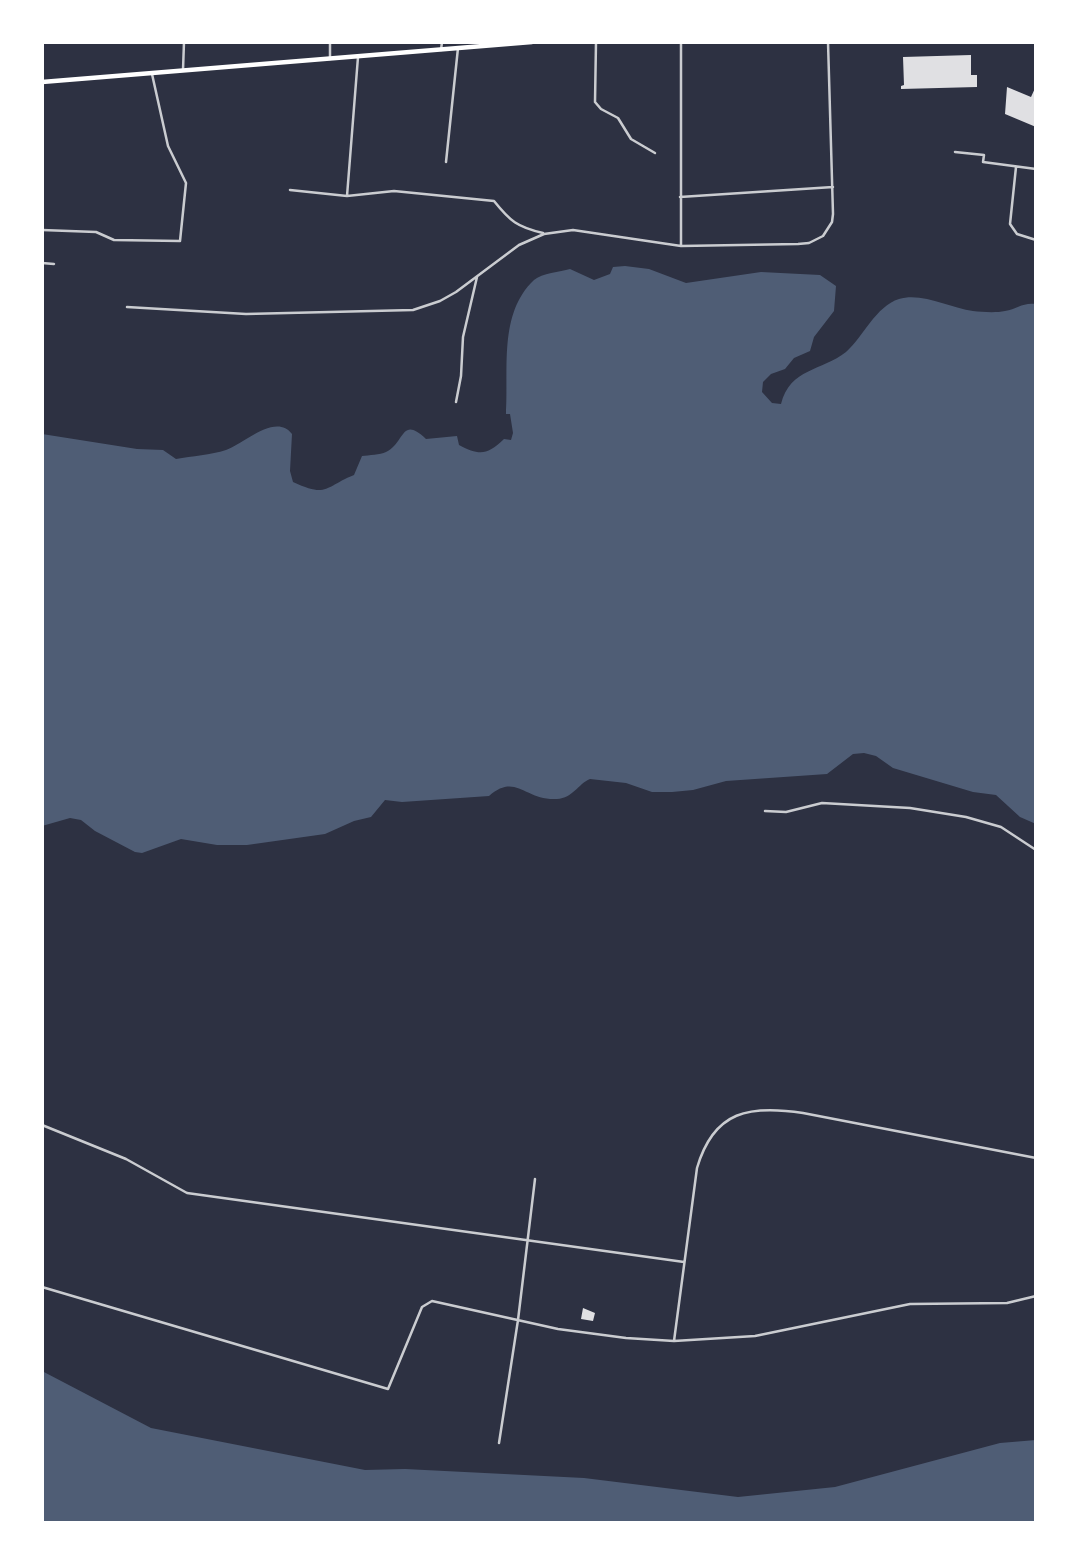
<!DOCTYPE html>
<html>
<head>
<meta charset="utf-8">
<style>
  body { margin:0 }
  #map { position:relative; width:1078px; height:1565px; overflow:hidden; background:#2d3142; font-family:"Exo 2",sans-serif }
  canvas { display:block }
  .frame { position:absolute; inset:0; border:44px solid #fff; pointer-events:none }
</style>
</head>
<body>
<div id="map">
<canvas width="1078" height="1565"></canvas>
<div class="frame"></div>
</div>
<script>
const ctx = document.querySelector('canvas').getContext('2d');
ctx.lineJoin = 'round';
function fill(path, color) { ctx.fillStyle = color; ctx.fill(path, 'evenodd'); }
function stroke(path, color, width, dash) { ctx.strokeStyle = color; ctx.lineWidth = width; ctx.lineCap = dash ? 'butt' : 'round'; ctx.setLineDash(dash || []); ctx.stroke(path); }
fill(new Path2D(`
  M 625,266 L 649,269 L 686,283 L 761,272 L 820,275 L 836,286 L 834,311 L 814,337 L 810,351 L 794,358 L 785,369 L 771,374 L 763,382 L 762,392 L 772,403 L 781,404 C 790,368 822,371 846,352 C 863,337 876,306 899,299 C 922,292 950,308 973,311 C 982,312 996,313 1005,311 C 1017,309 1023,302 1036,304 L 1036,824 L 1020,817 L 996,795 L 973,792 L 893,768 L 876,756 L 864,753 L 853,754 L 827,774 L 726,781 L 693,790 L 672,792 L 652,792 L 626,783 L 590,779 C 578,784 573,798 557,799 C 525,801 516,772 489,796 L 402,802 L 385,800 L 371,817 L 354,821 L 325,834 L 247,845 L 217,845 L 181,839 L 142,853 L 135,852 L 95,831 L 81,820 L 70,818 L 42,826 L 42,434 L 137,449 L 163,450 L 176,459 C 192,456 211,455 226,450 C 243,444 276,412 292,434 L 290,471 L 293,482 C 328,498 324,487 354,475 L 362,456 C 369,455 380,455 386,452 C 405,443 401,415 426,439 L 457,436 L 459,445 C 480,456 487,455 504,439 L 511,440 L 513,433 L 510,414 L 506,414 C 509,370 498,314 534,280 C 542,273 560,272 570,269 L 594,280 L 610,274 L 613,267 Z
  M 42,1371 L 151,1428 L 365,1470 L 405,1469 L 584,1478 L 738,1497 L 835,1487 L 1000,1443 L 1036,1440 L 1036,1523 L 42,1523 Z`), '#4f5d75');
fill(new Path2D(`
  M 971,55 L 971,75 L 977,75 L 977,87 L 901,89 L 901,86 L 904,85 L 903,57 Z
  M 1036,86 L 1036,127 L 1005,114 L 1007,87 L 1031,97 Z
  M 583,1308 L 595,1313 L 593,1321 L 581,1319 Z`), '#e0e0e3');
stroke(new Path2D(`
  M 596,42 L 595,102 L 601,109 L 618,118 L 631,139 L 655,153
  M 441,50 L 442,42
  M 330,59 L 330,42
  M 183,70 L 184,42
  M 955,152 L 984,155 L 983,162 L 1036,169
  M 446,162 L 458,48
  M 1016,167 L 1010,224 L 1017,234 L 1036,240
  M 290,190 L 347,196 L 394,191 L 494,201 C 510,221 517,227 543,233
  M 347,196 L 358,57
  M 680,197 L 833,187
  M 42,230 L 96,232 L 114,240 L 180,241 L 186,183 L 168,146 L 152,74
  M 681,245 L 681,42
  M 42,263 L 54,264
  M 127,307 L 246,314 L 413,310 L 440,301 L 456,292 L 519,245 L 544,234 L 573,230 L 681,246 L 798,244 L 809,243 L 823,236 L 832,222 L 833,214 L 828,42
  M 456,402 L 461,376 L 463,337 L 477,277
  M 765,811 L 786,812 L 822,803 L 910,808 L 966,817 L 1001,827 L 1036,850
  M 42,1125 L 126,1159 L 187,1193 L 684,1262
  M 42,1287 L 388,1389 L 422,1307 L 432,1301 L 558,1329 L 626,1338 L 674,1341 L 755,1336 L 910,1304 L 1007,1303 L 1036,1296
  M 674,1341 L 697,1168 C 714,1110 750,1105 803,1113 L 1036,1158
  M 499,1443 L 518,1320 L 535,1179`), '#caccd0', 2.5);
stroke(new Path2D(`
  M 42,82 L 532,42`), '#fff', 4.5);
</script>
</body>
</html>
